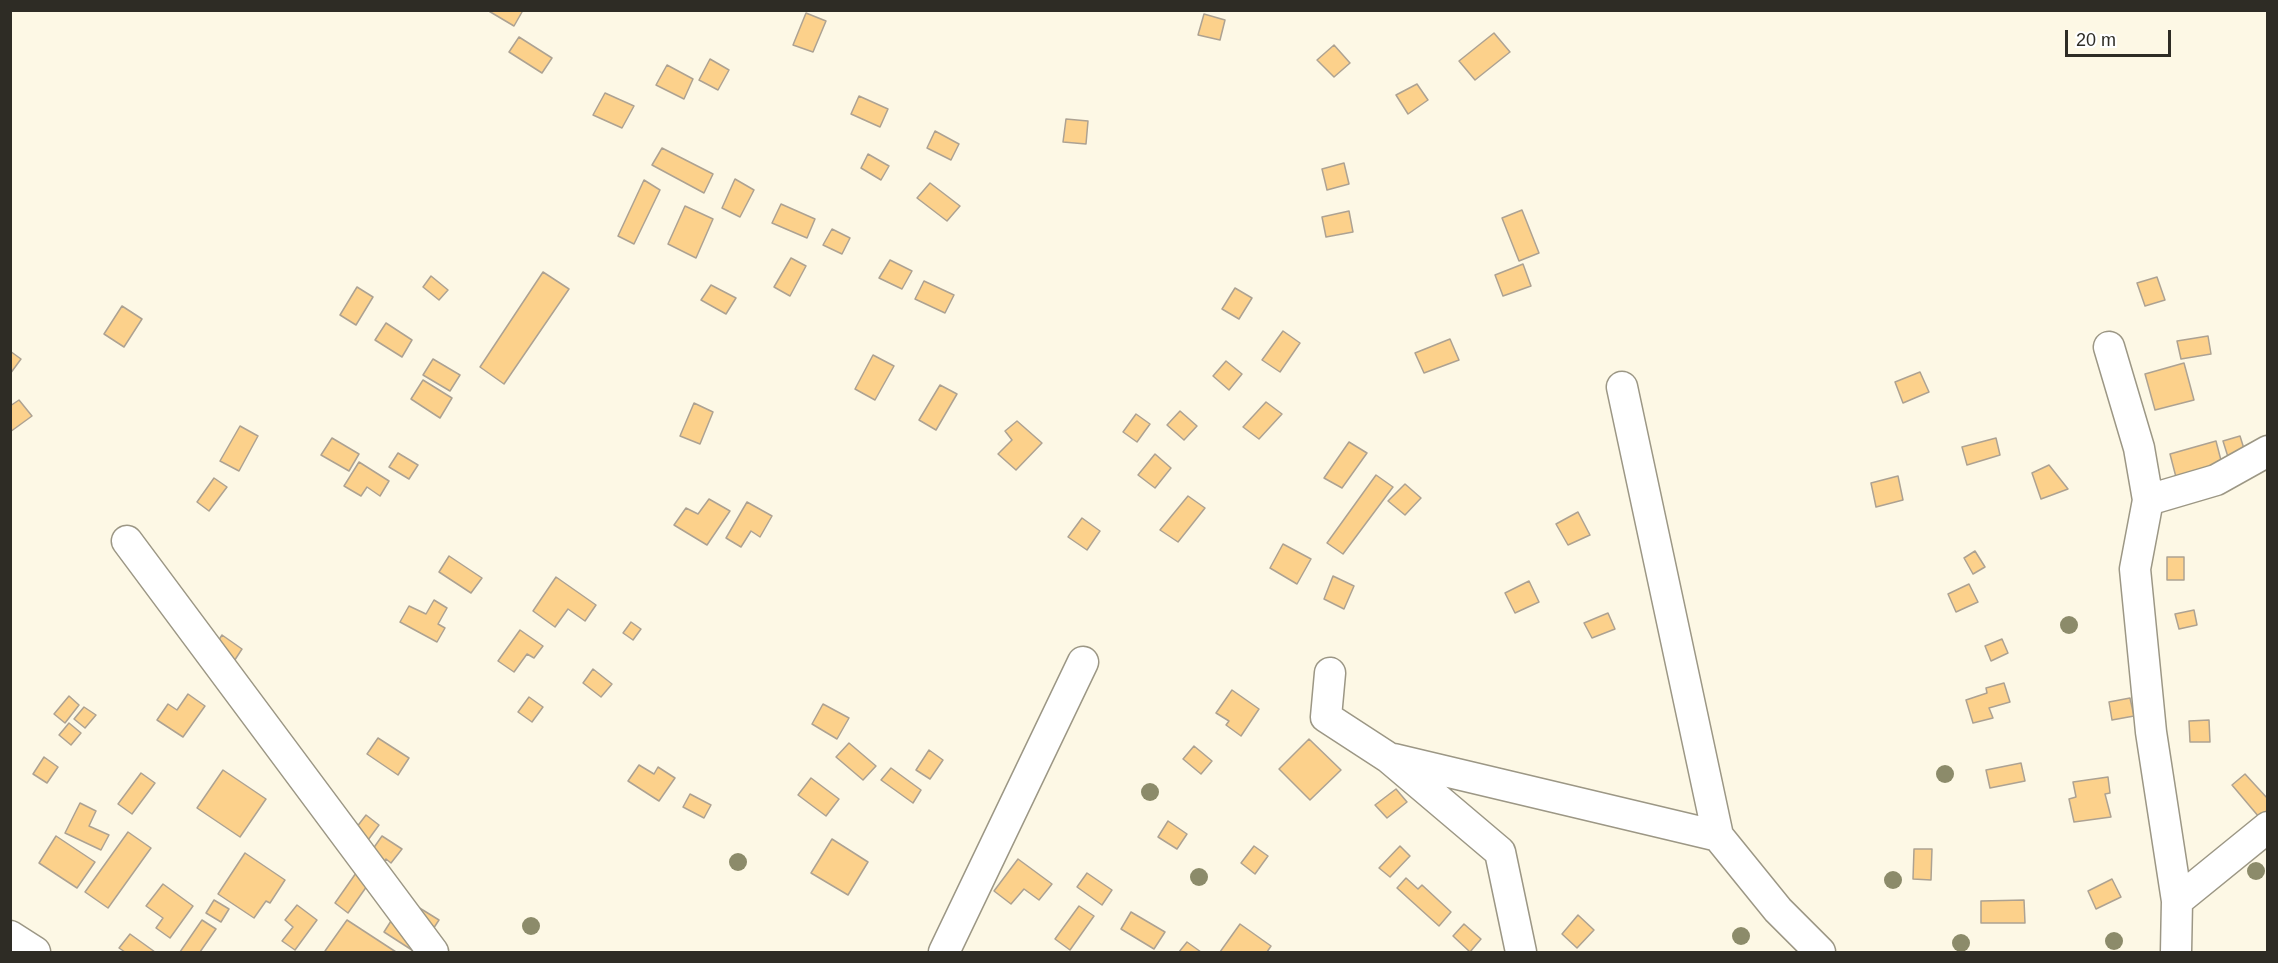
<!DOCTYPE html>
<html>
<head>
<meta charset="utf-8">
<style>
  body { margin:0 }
  #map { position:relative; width:2278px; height:963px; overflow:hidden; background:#fdf8e5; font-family:Arial,sans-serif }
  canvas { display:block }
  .frame { position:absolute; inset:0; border:12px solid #2e2c25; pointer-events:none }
  .scale { position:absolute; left:2065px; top:30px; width:106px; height:27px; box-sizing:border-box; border:3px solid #2e2c25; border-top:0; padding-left:8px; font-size:18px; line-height:21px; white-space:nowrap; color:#2e2c25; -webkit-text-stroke:4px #fff; paint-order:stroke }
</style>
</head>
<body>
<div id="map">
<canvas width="2278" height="963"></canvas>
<div class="frame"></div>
<div class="scale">20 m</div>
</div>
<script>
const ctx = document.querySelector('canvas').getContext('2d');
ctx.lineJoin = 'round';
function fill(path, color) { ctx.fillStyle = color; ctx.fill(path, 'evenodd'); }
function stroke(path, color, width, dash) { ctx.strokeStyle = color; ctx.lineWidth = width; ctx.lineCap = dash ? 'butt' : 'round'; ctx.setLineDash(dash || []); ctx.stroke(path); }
const building = new Path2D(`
  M 487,10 L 521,10 L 522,12 L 514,26 Z
  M 806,13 L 826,21 L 813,52 L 793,45 Z
  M 1204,14 L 1225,20 L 1220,40 L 1198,35 Z
  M 1494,33 L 1510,52 L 1475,80 L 1459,61 Z
  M 519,37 L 552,58 L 542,73 L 509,52 Z
  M 1334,45 L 1350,63 L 1334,77 L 1317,60 Z
  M 710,59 L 729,70 L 718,90 L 699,80 Z
  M 667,65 L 693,79 L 684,99 L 656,85 Z
  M 1417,84 L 1428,100 L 1408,114 L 1396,95 Z
  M 605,93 L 634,106 L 622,128 L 593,115 Z
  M 859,96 L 888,109 L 880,127 L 851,114 Z
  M 1066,119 L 1088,121 L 1086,144 L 1063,142 Z
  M 935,131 L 959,144 L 951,160 L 927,148 Z
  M 662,148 L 713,174 L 704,193 L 652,165 Z
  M 868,154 L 889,166 L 881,180 L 861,168 Z
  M 1344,163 L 1349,184 L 1327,190 L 1322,169 Z
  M 735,179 L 754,190 L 740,217 L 722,208 Z
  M 644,180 L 660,190 L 634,244 L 618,236 Z
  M 930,183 L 960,206 L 947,221 L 917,198 Z
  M 781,204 L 815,219 L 807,238 L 772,223 Z
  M 685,206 L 713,219 L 696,258 L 668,244 Z
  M 1522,210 L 1539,253 L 1519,261 L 1502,218 Z
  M 1349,211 L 1353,232 L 1326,237 L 1322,217 Z
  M 832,229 L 850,238 L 842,254 L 823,245 Z
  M 791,258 L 806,266 L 790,296 L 774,287 Z
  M 890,260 L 912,271 L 902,289 L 879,278 Z
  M 1523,264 L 1531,286 L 1503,296 L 1495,275 Z
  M 543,272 L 569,289 L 504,384 L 480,367 Z
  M 431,276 L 448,290 L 439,300 L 423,287 Z
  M 2157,277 L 2165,300 L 2145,306 L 2137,283 Z
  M 924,281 L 954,295 L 945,313 L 915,299 Z
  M 711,285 L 736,298 L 726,314 L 701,300 Z
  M 357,287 L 373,297 L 356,325 L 340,315 Z
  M 1235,288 L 1252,298 L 1239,319 L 1222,309 Z
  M 122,306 L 142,319 L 124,347 L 104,334 Z
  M 386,323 L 412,340 L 402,357 L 375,340 Z
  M 1283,331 L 1300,343 L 1280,372 L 1262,360 Z
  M 2208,336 L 2211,354 L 2181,359 L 2177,341 Z
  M 1450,339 L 1459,360 L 1424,373 L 1415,353 Z
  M 10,351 L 21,359 L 10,374 Z
  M 873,355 L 894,366 L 875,400 L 855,389 Z
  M 433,359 L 460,375 L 450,391 L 423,375 Z
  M 1226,361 L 1242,374 L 1229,390 L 1213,376 Z
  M 2184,363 L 2194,400 L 2155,410 L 2145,374 Z
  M 1920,372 L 1929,392 L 1903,403 L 1895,382 Z
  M 423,380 L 452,398 L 440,418 L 411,399 Z
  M 940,385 L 957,394 L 936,430 L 919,420 Z
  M 19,400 L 32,416 L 10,432 L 10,406 Z
  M 1266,402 L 1282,414 L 1259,439 L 1243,427 Z
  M 694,403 L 713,412 L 700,444 L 680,436 Z
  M 1180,411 L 1197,426 L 1184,440 L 1167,425 Z
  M 1136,414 L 1150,424 L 1137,442 L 1123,432 Z
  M 1017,421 L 1042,443 L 1016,470 L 998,454 L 1012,440 L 1005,431 Z
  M 240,426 L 258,436 L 239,471 L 220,461 Z
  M 2240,436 L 2245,452 L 2228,457 L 2223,441 Z
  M 332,438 L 359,454 L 349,471 L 321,455 Z
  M 1996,438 L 2000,455 L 1967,465 L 1962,447 Z
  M 2216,441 L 2223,468 L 2177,481 L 2170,454 Z
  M 1349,442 L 1367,453 L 1342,488 L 1324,478 Z
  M 398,453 L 418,465 L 409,479 L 389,467 Z
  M 1155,454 L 1171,468 L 1155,488 L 1138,475 Z
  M 359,462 L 389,481 L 380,496 L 367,487 L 361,496 L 344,486 Z
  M 2049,465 L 2068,489 L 2041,499 L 2032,473 Z
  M 1376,475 L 1393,487 L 1343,554 L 1327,543 Z
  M 1898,476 L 1903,500 L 1876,507 L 1871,483 Z
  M 214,478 L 227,487 L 209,511 L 197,502 Z
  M 1405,484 L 1421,498 L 1405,515 L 1388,501 Z
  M 1188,496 L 1205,508 L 1178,542 L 1160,530 Z
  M 709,499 L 730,511 L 707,545 L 674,525 L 686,508 L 698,514 Z
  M 747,502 L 772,516 L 760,537 L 751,531 L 741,547 L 726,538 Z
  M 1578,512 L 1590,535 L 1568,545 L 1556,524 Z
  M 1082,518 L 1100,531 L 1087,550 L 1068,537 Z
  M 1283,544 L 1311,559 L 1297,584 L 1270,568 Z
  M 1975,551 L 1985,567 L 1973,574 L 1964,558 Z
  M 449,556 L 482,578 L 471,593 L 439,572 Z
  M 2167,557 L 2184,557 L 2184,580 L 2167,580 Z
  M 1333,576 L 1354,586 L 1344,609 L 1324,599 Z
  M 556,577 L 596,605 L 585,621 L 568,609 L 555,627 L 533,611 Z
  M 1529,581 L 1539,602 L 1515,613 L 1505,593 Z
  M 1969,584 L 1978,602 L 1956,612 L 1948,594 Z
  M 434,600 L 447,608 L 438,624 L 445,628 L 437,642 L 400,622 L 409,606 L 426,614 Z
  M 2194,610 L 2197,625 L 2179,629 L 2175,614 Z
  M 1608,613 L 1615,629 L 1592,638 L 1584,623 Z
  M 631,622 L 641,629 L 633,640 L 623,633 Z
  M 520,630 L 543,646 L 534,658 L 527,654 L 514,672 L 498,661 Z
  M 222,635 L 242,649 L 225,675 L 205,662 Z
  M 2002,639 L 2008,653 L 1991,661 L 1985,646 Z
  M 593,669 L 612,684 L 601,697 L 583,683 Z
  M 2004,683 L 2010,702 L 1989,708 L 1993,718 L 1973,723 L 1966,700 L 1987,693 L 1986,688 Z
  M 1232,690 L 1259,709 L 1241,736 L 1226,725 L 1229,721 L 1216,713 Z
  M 188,694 L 205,706 L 183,737 L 157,720 L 168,704 L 177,710 Z
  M 69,696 L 79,705 L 65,723 L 54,714 Z
  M 529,697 L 543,707 L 532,722 L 518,712 Z
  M 2130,698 L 2134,716 L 2112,720 L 2109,702 Z
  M 823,704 L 849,718 L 837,739 L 812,724 Z
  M 84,707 L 96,715 L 85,728 L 74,719 Z
  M 2209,720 L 2210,742 L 2190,742 L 2189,721 Z
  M 69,723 L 81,733 L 71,745 L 59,735 Z
  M 378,738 L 409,758 L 398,775 L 367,754 Z
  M 1309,739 L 1341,770 L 1310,800 L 1279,769 Z
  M 849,743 L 876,766 L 863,780 L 836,757 Z
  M 1194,746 L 1212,761 L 1201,774 L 1183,759 Z
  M 929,750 L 943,760 L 930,779 L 916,770 Z
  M 44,757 L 58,767 L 47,783 L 33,774 Z
  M 2021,763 L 2025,781 L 1990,788 L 1986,770 Z
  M 639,765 L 654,774 L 658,767 L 675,778 L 659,801 L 628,781 Z
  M 891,768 L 921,790 L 913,803 L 881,780 Z
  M 223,770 L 266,799 L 240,837 L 197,808 Z
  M 141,773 L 155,783 L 132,814 L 118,804 Z
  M 2245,774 L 2268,799 L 2268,810 L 2259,817 L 2232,785 Z
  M 2108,777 L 2110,793 L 2105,794 L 2111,817 L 2074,822 L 2069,799 L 2076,797 L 2073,782 Z
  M 811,778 L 839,799 L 826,816 L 798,795 Z
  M 1396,789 L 1407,802 L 1387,818 L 1375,805 Z
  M 690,794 L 711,805 L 704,818 L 683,807 Z
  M 80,803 L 96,811 L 89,826 L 109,835 L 101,850 L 65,833 Z
  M 366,815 L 379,825 L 360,851 L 346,841 Z
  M 1168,821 L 1187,834 L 1177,849 L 1158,837 Z
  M 128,832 L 151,848 L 108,908 L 85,892 Z
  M 56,836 L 95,862 L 77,888 L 39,863 Z
  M 382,836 L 402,849 L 391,863 L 386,859 L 348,913 L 335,903 Z
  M 832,839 L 868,862 L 848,895 L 811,873 Z
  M 1254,846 L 1268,856 L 1255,874 L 1241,863 Z
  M 1400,846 L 1410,856 L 1390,877 L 1379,868 Z
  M 1914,849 L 1932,849 L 1931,880 L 1913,879 Z
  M 245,853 L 285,880 L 270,903 L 266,901 L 254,918 L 218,894 Z
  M 1018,859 L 1052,884 L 1039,900 L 1024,889 L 1011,904 L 994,891 Z
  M 1087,873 L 1112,890 L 1102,905 L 1077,887 Z
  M 1406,878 L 1418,889 L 1422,885 L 1451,912 L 1439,926 L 1397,888 Z
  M 2112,879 L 2121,897 L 2096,909 L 2088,891 Z
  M 163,884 L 193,906 L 170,938 L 156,928 L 163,918 L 146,906 Z
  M 405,899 L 439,920 L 418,952 L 415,952 L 384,932 Z
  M 214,900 L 229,909 L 221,922 L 206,913 Z
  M 2024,900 L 2025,923 L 1981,923 L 1981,901 Z
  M 297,905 L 317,920 L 295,950 L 282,941 L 293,927 L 285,920 Z
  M 1079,906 L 1094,916 L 1070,950 L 1055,939 Z
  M 1131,912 L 1165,932 L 1154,949 L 1121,929 Z
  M 1578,915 L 1594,930 L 1577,948 L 1562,934 Z
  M 202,920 L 216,929 L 200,952 L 180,952 Z
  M 347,920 L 396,952 L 327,952 L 325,951 Z
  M 1240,924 L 1271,946 L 1267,952 L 1220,952 Z
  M 1464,924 L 1481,939 L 1470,952 L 1453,936 Z
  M 130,934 L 155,952 L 125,952 L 119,948 Z
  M 1187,942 L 1201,952 L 1179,952 Z`);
fill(building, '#fcd18b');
stroke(building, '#ada292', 1.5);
const minor = new Path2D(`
  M 2109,347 L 2139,448 L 2148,500 L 2135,569 L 2151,732 L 2177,901 L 2176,952
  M 1622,387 L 1718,836 L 1778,910 L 1820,952
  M 2148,500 L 2216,480 L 2268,451
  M 127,541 L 433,952
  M 1330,673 L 1326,717 L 1389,758 L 1500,852 L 1521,952
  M 1394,759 L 1718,836
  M 2177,901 L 2268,827
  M 10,936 L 35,952
  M 944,952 L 1083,662`);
stroke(minor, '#9c9785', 33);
stroke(minor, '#fff', 30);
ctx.fillStyle = '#8c8b6a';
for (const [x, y] of [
  [2069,625],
  [1945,774],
  [1150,792],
  [738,862],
  [2256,871],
  [1199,877],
  [1893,880],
  [531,926],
  [1741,936],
  [2114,941],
  [1961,943]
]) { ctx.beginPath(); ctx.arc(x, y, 9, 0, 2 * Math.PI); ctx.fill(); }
</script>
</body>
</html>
